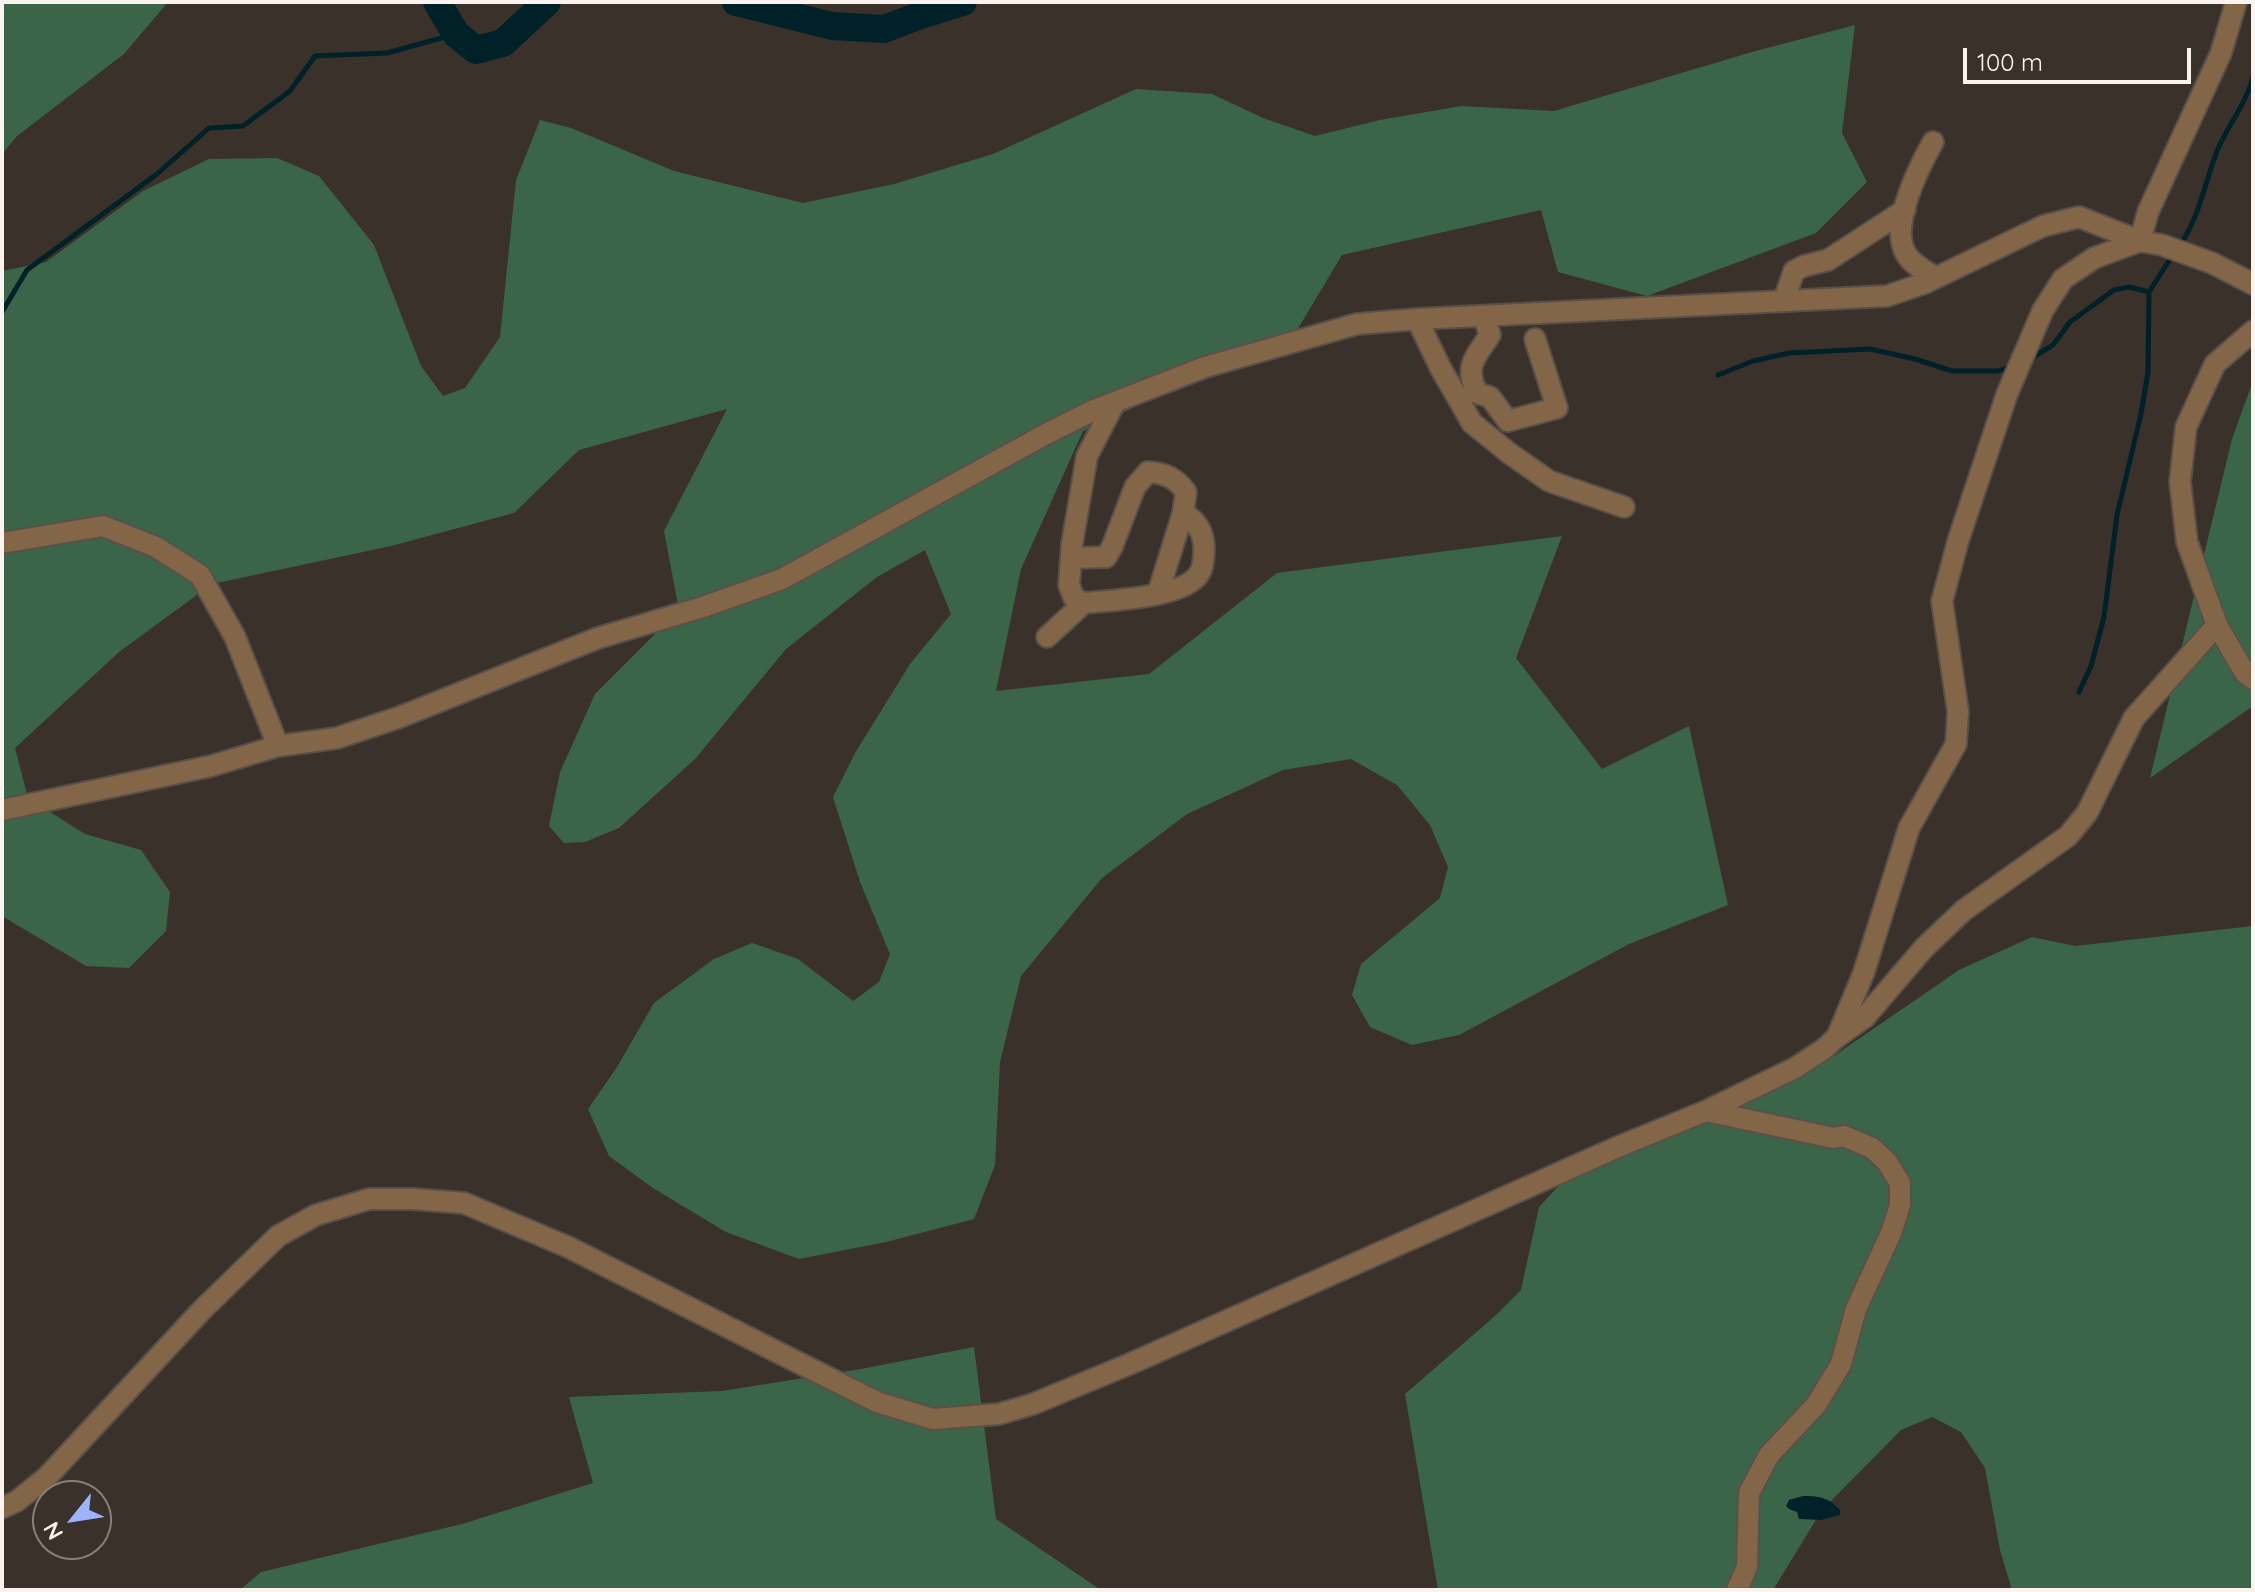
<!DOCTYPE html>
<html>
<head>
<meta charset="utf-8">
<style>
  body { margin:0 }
  #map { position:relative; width:2255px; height:1592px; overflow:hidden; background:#3b312b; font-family:Quicksand,sans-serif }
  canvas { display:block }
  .frame { position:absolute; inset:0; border:4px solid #faf3ef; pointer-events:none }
  .north { position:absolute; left:32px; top:1480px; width:80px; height:80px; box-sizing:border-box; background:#3b312b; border:2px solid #877f79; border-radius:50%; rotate:240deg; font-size:22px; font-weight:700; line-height:32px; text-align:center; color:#faf3ef }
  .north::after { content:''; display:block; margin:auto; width:28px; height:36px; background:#9db4fd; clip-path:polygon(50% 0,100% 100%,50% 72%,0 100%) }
  .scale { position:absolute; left:1963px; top:48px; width:228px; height:36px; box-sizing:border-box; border:4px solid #faf3ef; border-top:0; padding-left:10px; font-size:24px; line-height:28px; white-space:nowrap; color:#faf3ef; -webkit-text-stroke:6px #3b312b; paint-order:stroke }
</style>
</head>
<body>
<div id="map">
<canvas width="2255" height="1592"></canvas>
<div class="frame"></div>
<div class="north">N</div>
<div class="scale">100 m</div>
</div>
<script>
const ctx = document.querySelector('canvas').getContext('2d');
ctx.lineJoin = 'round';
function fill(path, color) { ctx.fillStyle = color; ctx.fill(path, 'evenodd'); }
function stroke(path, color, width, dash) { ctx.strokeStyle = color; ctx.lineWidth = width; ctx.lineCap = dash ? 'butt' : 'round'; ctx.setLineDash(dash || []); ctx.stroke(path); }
fill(new Path2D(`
  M 2,2 L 168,2 L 124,54 L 17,136 L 2,154 Z
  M 1855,25 L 1842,133 L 1867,182 L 1816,233 L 1647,296 L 1558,272 L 1541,210 L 1342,255 L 1287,347 L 1186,383 L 1083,431 L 1021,569 L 996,691 L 1149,674 L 1277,573 L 1562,536 L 1516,658 L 1602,769 L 1689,726 L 1728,905 L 1629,944 L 1459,1035 L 1412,1045 L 1370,1027 L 1352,995 L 1361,964 L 1440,898 L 1448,867 L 1430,825 L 1397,785 L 1351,759 L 1283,770 L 1187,814 L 1102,878 L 1021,976 L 1000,1062 L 995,1165 L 974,1219 L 886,1242 L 799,1259 L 726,1232 L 653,1188 L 609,1156 L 588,1109 L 617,1067 L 654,1003 L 714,959 L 752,943 L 798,959 L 853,1001 L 879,982 L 890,954 L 860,882 L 833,797 L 855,753 L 910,664 L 951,614 L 925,550 L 877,577 L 786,649 L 695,759 L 619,828 L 585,842 L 564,843 L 549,826 L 560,772 L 595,694 L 679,610 L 664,531 L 727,409 L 579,450 L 514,513 L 391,546 L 212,584 L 119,652 L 15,748 L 28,798 L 85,834 L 141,850 L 170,892 L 166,931 L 129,968 L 86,966 L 2,916 L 2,271 L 46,262 L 143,191 L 209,159 L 277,158 L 319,176 L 374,245 L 421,366 L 443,396 L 465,388 L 500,337 L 516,180 L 540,120 L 571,128 L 674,171 L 803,203 L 894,184 L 993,154 L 1136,89 L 1212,94 L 1263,118 L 1315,136 L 1380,120 L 1461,106 L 1554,111 L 1752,52 Z
  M 2253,381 L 2253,706 L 2150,778 L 2232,439 Z
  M 2253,926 L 2253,1590 L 2012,1590 L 2000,1550 L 1985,1468 L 1961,1432 L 1932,1417 L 1901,1430 L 1822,1510 L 1773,1590 L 1438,1590 L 1405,1394 L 1495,1316 L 1521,1290 L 1539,1207 L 1591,1151 L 1693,1117 L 1831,1058 L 1959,970 L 2032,937 L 2075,946 Z
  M 974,1347 L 996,1519 L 1101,1590 L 240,1590 L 261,1572 L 462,1524 L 593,1483 L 569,1397 L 722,1391 L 861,1369 Z`), '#3b6549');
fill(new Path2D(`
  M 1803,1496 C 1818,1496 1829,1497 1840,1510 L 1840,1515 L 1821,1520 L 1799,1519 L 1797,1512 L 1789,1509 L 1786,1506 L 1789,1500 Z`), '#012129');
stroke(new Path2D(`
  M 2180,245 C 2199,218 2205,182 2217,151 C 2228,125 2246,104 2253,77
  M 2,312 L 27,270 L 157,174 L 209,128 L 243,126 L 290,91 L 315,56 L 387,53 L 456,34
  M 2030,359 L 2053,345 L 2070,322 L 2114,290 L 2129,287 L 2149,292
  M 1718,375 L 1753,361 L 1789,353 L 1870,349 L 1915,359 L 1952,371 L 1998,371 L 2013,366
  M 2079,692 L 2091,666 L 2104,617 L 2117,515 L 2141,414 L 2148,372 L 2149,292 L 2174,253`), '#012129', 5);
stroke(new Path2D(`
  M 437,2 L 456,34 L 476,50 L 503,43 L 547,2
  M 736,2 L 832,26 L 884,29 L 921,15 L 963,2`), '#012129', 28);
const minor = new Path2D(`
  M 1933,142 C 1919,167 1889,226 1906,254 C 1913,265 1925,271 1935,277
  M 2140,241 L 2148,212 L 2221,53 L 2236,2
  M 1784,300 L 1794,271 L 1804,266 L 1828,260 L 1905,210
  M 1484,317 L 1490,335 C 1475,358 1464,366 1477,393 L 1490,397 L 1508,421 L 1557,408 L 1535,339
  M 1417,319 L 1440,367 L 1472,423 L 1509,453 L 1549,481 L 1624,507
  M 1114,404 L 1087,456 L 1072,544 L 1069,585 L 1074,598 L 1084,603 C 1111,600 1183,598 1199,574 C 1203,568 1204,556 1204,549 C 1204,533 1197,521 1183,513 L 1158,593
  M 2,543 L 103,526 L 156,547 L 200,575 L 235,637 L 278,746
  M 1071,558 L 1106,557 L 1112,547 L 1135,487 L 1148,472 C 1165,473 1176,478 1186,492 L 1183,513
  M 2217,625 L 2245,673 L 2253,679
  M 1047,637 L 1084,603
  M 2,810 L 211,766 L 278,746 L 337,738 L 400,717 L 598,638 L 703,607 L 782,579 L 1046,434 L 1094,410 L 1205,367 L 1357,324 L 1417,319 L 1887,296 L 1925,283 L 2043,226 L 2079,217 L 2140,241 L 2162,245 L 2212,263 L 2253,284
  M 1837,1037 L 1864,972 L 1909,828 L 1956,744 L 1958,712 L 1942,601 L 1958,541 L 2007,394 L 2043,310 L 2063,279 L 2094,258 L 2140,241
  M 1706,1111 L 1834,1138 L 1844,1136 L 1872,1148 L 1887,1162 L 1900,1183 L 1900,1205 L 1891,1233 L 1856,1309 L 1841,1364 L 1816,1405 L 1769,1455 L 1749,1493 L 1747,1567 L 1737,1590
  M 2,1508 L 17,1501 L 47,1477 L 201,1311 L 278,1236 L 316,1215 L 369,1199 L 413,1199 L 464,1203 L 568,1247 L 877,1402 L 903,1410 L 933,1419 L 999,1414 L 1033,1404 L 1132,1363 L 1620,1146 L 1706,1111 L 1795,1068 L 1824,1049 L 1837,1037 L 1865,1017 L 1924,948 L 1964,910 L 2068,836 L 2087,813 L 2134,718 L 2217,625 L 2187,542 L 2180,482 L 2186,427 L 2215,364 L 2253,331`);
stroke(minor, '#5a504a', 24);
stroke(minor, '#836548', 20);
</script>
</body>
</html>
